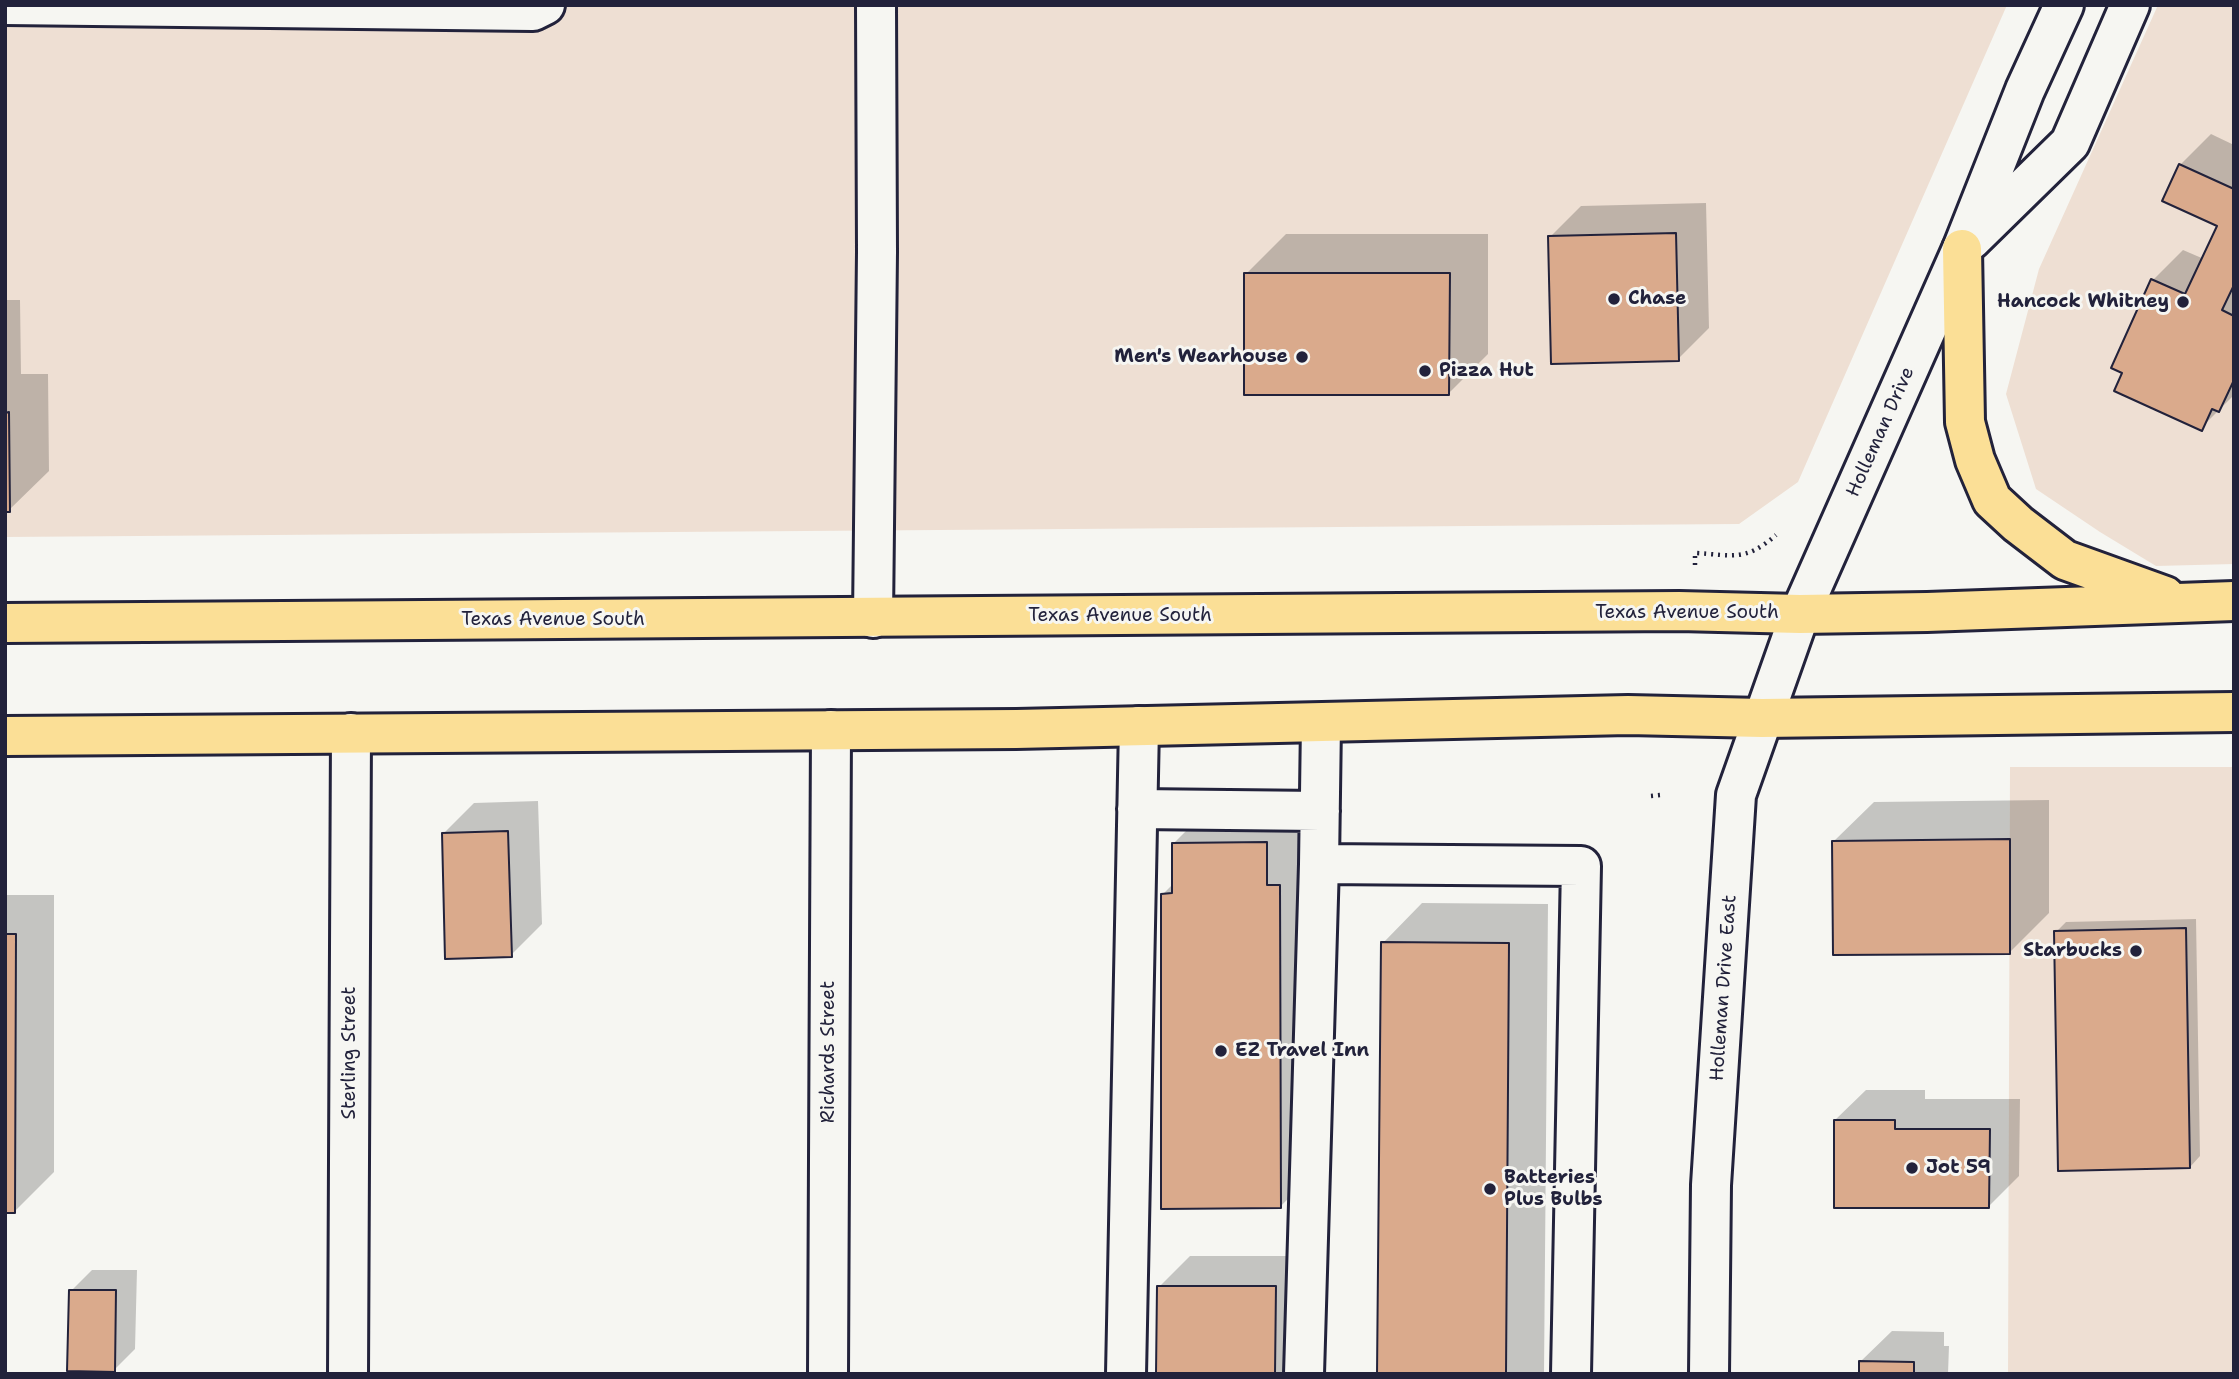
<!DOCTYPE html>
<html>
<head>
<meta charset="utf-8">
<style>
  body { margin:0 }
  #map { position:relative; width:2239px; height:1379px; overflow:hidden; background:#f6f6f2; font-family:"Shantell Sans",sans-serif }
  canvas { display:block }
  .frame { position:absolute; inset:0; border:7px solid #22223b; pointer-events:none }
</style>
</head>
<body>
<div id="map">
<canvas width="2239" height="1379"></canvas>
<div class="frame"></div>
</div>
<script>
const ctx = document.querySelector('canvas').getContext('2d');
ctx.lineJoin = 'round';
function fill(path, color) { ctx.fillStyle = color; ctx.fill(path, 'evenodd'); }
function stroke(path, color, width, dash) { ctx.strokeStyle = color; ctx.lineWidth = width; ctx.lineCap = dash ? 'butt' : 'round'; ctx.setLineDash(dash || []); ctx.stroke(path); }
function write(font, color, halo, rows, align = 'center') {
  ctx.font = font + ' "Shantell Sans",sans-serif'; ctx.lineWidth = 6; ctx.setLineDash([]); ctx.textBaseline = 'middle'; ctx.strokeStyle = halo; ctx.fillStyle = color; for (const [text, x, y, turn = 0] of rows) {
    ctx.save(); ctx.translate(x, y); ctx.rotate((+turn || 0) * Math.PI / 180); ctx.textAlign = isNaN(turn) ? turn : align; if (halo) ctx.strokeText(text, 0, 0); ctx.fillText(text, 0, 0); ctx.restore();
  }
}
fill(new Path2D(`
  M 5,5 L 2007,5 L 1798,482 L 1739,524 L 5,537 Z
  M 2158,5 L 2234,5 L 2234,564 L 2156,566 L 2100,532 L 2036,489 L 2006,394 L 2039,269 Z
  M 2010,767 L 2234,767 L 2234,1374 L 2008,1374 Z`), '#eedfd3');
fill(new Path2D(`
  M 2211,134 L 2234,145 L 2234,395 L 2201,428 L 2153,280 L 2183,250 L 2204,259 L 2219,225 L 2180,165 Z
  M 1706,203 L 1709,328 L 1678,359 L 1550,237 L 1581,206 Z
  M 1286,234 L 1488,234 L 1488,354 L 1448,394 L 1246,274 Z
  M 5,300 L 20,300 L 21,374 L 48,374 L 49,471 L 9,510 L 5,510 Z
  M 2049,800 L 2049,913 L 2010,952 L 1834,841 L 1874,802 Z
  M 538,801 L 542,924 L 511,955 L 443,834 L 474,803 Z
  M 1213,804 L 1306,804 L 1319,1167 L 1280,1207 L 1163,894 L 1173,884 L 1173,844 Z
  M 5,895 L 54,895 L 54,1172 L 15,1211 L 5,1211 Z
  M 1422,903 L 1548,904 L 1544,1374 L 1379,1374 L 1383,943 Z
  M 2196,919 L 2200,1156 L 2190,1167 L 2056,932 L 2066,922 Z
  M 1866,1090 L 1925,1090 L 1925,1099 L 2020,1099 L 2019,1176 L 1989,1206 L 1835,1120 Z
  M 1190,1256 L 1306,1256 L 1305,1374 L 1158,1374 L 1159,1287 Z
  M 92,1270 L 137,1270 L 135,1349 L 114,1370 L 71,1291 Z
  M 1892,1331 L 1944,1332 L 1944,1346 L 1949,1346 L 1948,1374 L 1861,1374 L 1861,1361 Z`), '#0003');
const building = new Path2D(`
  M 2179,164 L 2234,189 L 2234,285 L 2222,310 L 2234,316 L 2234,380 L 2219,412 L 2212,409 L 2202,431 L 2114,391 L 2122,373 L 2111,368 L 2151,279 L 2185,294 L 2217,226 L 2162,201 Z
  M 1676,233 L 1679,361 L 1551,364 L 1548,236 Z
  M 1244,273 L 1450,273 L 1449,395 L 1244,395 Z
  M 9,412 L 10,512 L 5,512 L 5,413 Z
  M 508,831 L 512,957 L 445,959 L 442,833 Z
  M 2010,839 L 2010,954 L 1833,955 L 1832,841 Z
  M 1267,842 L 1267,885 L 1280,885 L 1281,1208 L 1161,1209 L 1161,894 L 1172,893 L 1172,843 Z
  M 2186,928 L 2190,1168 L 2058,1171 L 2054,931 Z
  M 5,934 L 16,934 L 15,1213 L 5,1213 Z
  M 1381,942 L 1509,943 L 1506,1374 L 1377,1374 Z
  M 1834,1120 L 1895,1120 L 1895,1129 L 1990,1129 L 1989,1208 L 1834,1208 Z
  M 1157,1286 L 1276,1286 L 1275,1374 L 1156,1374 Z
  M 69,1290 L 116,1290 L 115,1372 L 67,1371 Z
  M 1859,1361 L 1914,1362 L 1914,1374 L 1859,1374 Z`);
fill(building, '#daaa8c');
stroke(building, '#22223b', 2);
const minor = new Path2D(`
  M 5,5 L 533,11 L 545,5
  M 1971,240 L 2070,143 L 2130,5
  M 873,618 L 877,252 L 876,5
  M 1321,723 L 1319,864 L 1581,866 L 1571,1374
  M 1137,809 L 1320,811
  M 348,1374 L 351,733
  M 828,1374 L 831,730
  M 1126,1374 L 1139,726
  M 1304,1374 L 1319,864
  M 1709,1374 L 1711,1185 L 1736,795 L 1800,614 L 1962,249 L 2025,90 L 2064,5`);
const major = new Path2D(`
  M 1962,249 L 1965,422 L 1975,460 L 1992,500 L 2018,524 L 2065,560 L 2165,596
  M 5,623 L 1679,611 L 1800,614 L 1927,612 L 2234,601
  M 5,736 L 1016,729 L 1628,715 L 1762,718 L 2234,712`);
stroke(minor, '#22223b', 44);
stroke(major, '#22223b', 44);
stroke(new Path2D(`
  M 1695,565 L 1695,553 C 1733,555 1745,562 1776,535
  M 1651,796 L 1661,795`), '#22223b', 4.5, [2, 5]);
stroke(minor, '#f6f6f2', 38);
stroke(major, '#fbdf96', 38);
for (const [x, y, r, color] of [
  [1614,299,7,"#22223b"],
  [2183,302,7,"#22223b"],
  [1302,357,7,"#22223b"],
  [1425,371,7,"#22223b"],
  [2136,951,7,"#22223b"],
  [1221,1051,7,"#22223b"],
  [1912,1168,7,"#22223b"],
  [1490,1189,7,"#22223b"]
]) { const dot = new Path2D(); dot.arc(x, y, r, 0, 2 * Math.PI); ctx.fillStyle = color; ctx.fill(dot); stroke(dot, '#f6f6f2', 2.5); }
write('bold 19px', '#22223b', '#f6f6f2', [
  ["Chase",1628,299],
  ["Hancock Whitney",2169,302,"right"],
  ["Men's Wearhouse",1288,357,"right"],
  ["Pizza Hut",1439,371],
  ["Starbucks",2122,951,"right"],
  ["EZ Travel Inn",1235,1051],
  ["Jot 59",1926,1168],
  ["Batteries",1504,1178],
  ["Plus Bulbs",1504,1200]
], 'left');
write('19px', '#22223b', '#f6f6f2', [
  ["Holleman Drive",1881,432,-66],
  ["Texas Avenue South",1687,613],
  ["Texas Avenue South",1120,616],
  ["Texas Avenue South",553,620],
  ["Holleman Drive East",1724,988,-86],
  ["Richards Street",829,1052,-90],
  ["Sterling Street",350,1053,-90]
]);
</script>
</body>
</html>
